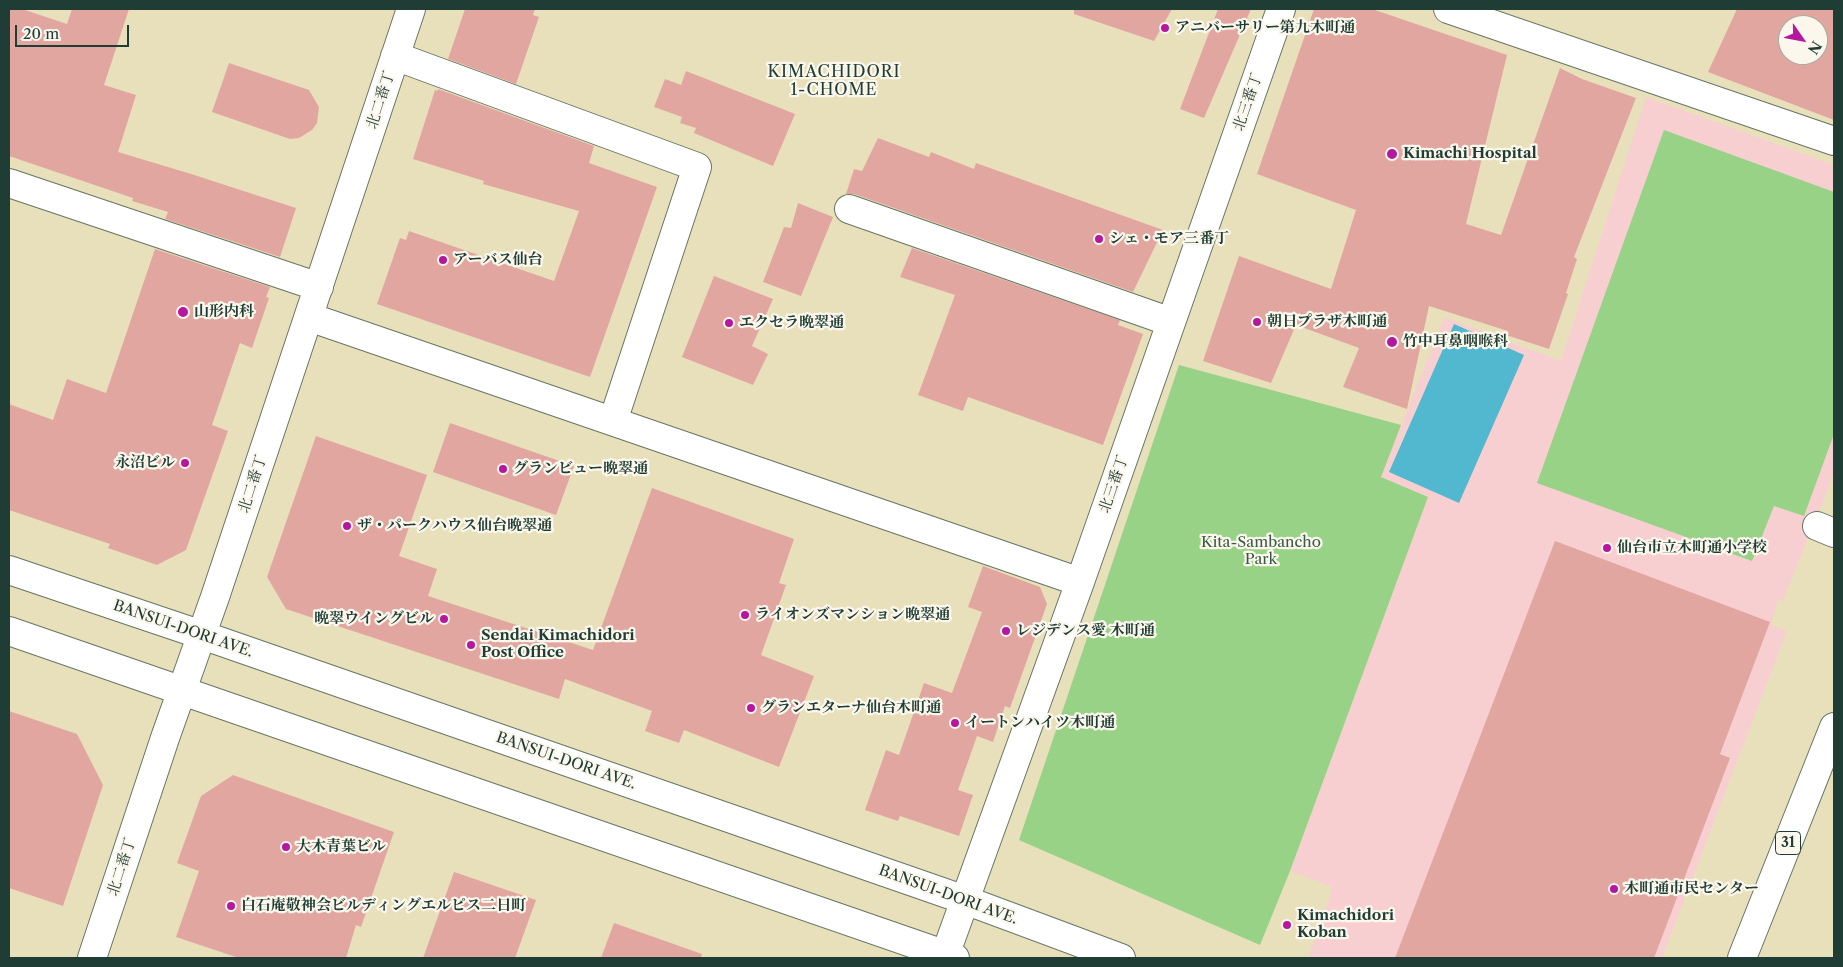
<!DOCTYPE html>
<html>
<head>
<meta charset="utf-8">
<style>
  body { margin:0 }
  #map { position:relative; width:1843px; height:967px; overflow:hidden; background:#e8e0bb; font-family:"Libre Caslon Text",serif }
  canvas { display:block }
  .frame { position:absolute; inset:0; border:10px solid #1f3d34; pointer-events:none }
  .north { position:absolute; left:1778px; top:15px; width:50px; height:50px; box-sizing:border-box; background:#fbf7ec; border:1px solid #a3ada2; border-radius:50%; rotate:123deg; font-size:14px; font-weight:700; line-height:20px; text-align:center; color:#1f3d34 }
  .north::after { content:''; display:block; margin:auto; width:18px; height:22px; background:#b5179e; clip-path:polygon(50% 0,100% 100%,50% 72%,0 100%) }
  .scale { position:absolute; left:15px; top:25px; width:114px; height:22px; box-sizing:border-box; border:2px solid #1f3d34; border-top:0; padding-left:6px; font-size:15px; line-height:18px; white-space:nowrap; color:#1f3d34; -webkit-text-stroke:4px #fbf7ec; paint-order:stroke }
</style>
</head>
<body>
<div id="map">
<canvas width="1843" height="967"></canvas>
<div class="frame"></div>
<div class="north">N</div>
<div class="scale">20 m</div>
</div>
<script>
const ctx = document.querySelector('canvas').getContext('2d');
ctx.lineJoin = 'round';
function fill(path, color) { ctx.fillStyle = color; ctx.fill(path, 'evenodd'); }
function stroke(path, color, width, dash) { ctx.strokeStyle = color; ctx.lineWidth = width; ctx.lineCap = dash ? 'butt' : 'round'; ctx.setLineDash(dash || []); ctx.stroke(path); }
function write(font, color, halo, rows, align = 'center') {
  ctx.font = font + ' "Libre Caslon Text","Noto Serif JP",serif'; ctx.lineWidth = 4.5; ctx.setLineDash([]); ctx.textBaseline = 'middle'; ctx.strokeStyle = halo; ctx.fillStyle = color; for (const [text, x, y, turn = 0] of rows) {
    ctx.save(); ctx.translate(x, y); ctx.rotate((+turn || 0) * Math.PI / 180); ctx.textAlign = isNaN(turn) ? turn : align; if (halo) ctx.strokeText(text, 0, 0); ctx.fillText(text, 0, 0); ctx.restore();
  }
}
fill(new Path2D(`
  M 1646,97 L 1834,165 L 1834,473 L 1783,601 L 1778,599 L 1771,625 L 1787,631 L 1662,958 L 1308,958 L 1333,887 L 1290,871 L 1428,497 L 1381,477 L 1444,317 L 1561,361 Z`), '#f7cfd1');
fill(new Path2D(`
  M 1664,130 L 1834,192 L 1834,434 L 1804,516 L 1774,506 L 1752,561 L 1537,483 Z
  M 1179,365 L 1401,425 L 1381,477 L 1428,497 L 1290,871 L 1260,945 L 1019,840 Z`), '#97d287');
fill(new Path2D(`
  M 1454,324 L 1524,355 L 1459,503 L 1389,472 Z`), '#51b8cf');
fill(new Path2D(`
  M 9,9 L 22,9 L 67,24 L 72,9 L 129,9 L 104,85 L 136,95 L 118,152 L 188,173 L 296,208 L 280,257 L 165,219 L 168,212 L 132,201 L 133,198 L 9,156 Z
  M 465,9 L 535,9 L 533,15 L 539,17 L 516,84 L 448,59 Z
  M 1074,9 L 1172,9 L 1154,41 L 1074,14 Z
  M 1218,9 L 1251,9 L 1204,118 L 1180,109 Z
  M 1314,9 L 1372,9 L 1507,55 L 1466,224 L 1501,235 L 1560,68 L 1582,79 L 1636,98 L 1574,257 L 1577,259 L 1566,293 L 1568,294 L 1549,349 L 1506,335 L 1508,331 L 1429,306 L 1407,409 L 1343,387 L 1359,348 L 1296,325 L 1271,383 L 1203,361 L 1239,256 L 1331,289 L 1356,210 L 1257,174 Z
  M 1737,9 L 1834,9 L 1834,120 L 1708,72 ZM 1788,25 L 1818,25 L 1818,55 L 1788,55 Z
  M 229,63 L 309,90 L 319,107 L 317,123 L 312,130 L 299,138 L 290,139 L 212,112 Z
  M 686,71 L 795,114 L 773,166 L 694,133 L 696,128 L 680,123 L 682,117 L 654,107 L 665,79 L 681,85 Z
  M 438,89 L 594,146 L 589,163 L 657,187 L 590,377 L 377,304 L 400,238 L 406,240 L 409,231 L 554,281 L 579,211 L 483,184 L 484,181 L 413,159 L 435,90 L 437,91 Z
  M 878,138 L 929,157 L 931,152 L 974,169 L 976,163 L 1163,230 L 1133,292 L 854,194 L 846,194 L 854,169 L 862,171 Z
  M 798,203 L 833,217 L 801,296 L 763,282 L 784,227 L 791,228 Z
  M 912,248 L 1120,320 L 1118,325 L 1143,334 L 1103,445 L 968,397 L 963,411 L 918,395 L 955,295 L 900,277 Z
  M 155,249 L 270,287 L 266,297 L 269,298 L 252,348 L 240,343 L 212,425 L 228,431 L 186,550 L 157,565 L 108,548 L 110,544 L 9,510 L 9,404 L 53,420 L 67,379 L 106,393 Z
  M 714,276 L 773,299 L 752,346 L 768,354 L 753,385 L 682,357 Z
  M 450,423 L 574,466 L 556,515 L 433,472 Z
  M 316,436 L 427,475 L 399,556 L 437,569 L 428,596 L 593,650 L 652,488 L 794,539 L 779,583 L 786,585 L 761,655 L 814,676 L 779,767 L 684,730 L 679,743 L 645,731 L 652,711 L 565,679 L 559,699 L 286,609 L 267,577 Z
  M 1555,541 L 1770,622 L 1720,754 L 1730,758 L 1654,958 L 1395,958 Z
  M 983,566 L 1040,587 L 1047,604 L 1010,708 L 1005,706 L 993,742 L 977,736 L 958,790 L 973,795 L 959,836 L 900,816 L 898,821 L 865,810 L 886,750 L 899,755 L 924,683 L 952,693 L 982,612 L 968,607 Z
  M 9,711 L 77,734 L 103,785 L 63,906 L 9,888 Z
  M 233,775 L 394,832 L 361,927 L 356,925 L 346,958 L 239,958 L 176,937 L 199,871 L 177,863 L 201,796 Z
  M 454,872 L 536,900 L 515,958 L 423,958 Z
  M 614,923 L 702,954 L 701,958 L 601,958 Z`), '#e2a6a1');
const minor = new Path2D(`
  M 1448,9 L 1834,141
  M 395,56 L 697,167 L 613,421
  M 9,183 L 319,287
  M 849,209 L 1171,322
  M 309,317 L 1080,582
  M 1817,526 L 1834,533
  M 9,570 L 202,635 L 965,900 L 1121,958
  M 9,631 L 955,958
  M 92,958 L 165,738 L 215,597 L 411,9
  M 944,958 L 1080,582 L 1281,9`);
const major = new Path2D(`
  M 1742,958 L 1834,727`);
stroke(minor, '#657663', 30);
stroke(major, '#657663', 30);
stroke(minor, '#fff', 28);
stroke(major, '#fff', 28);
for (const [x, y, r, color] of [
  [1165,28,5,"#b5179e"],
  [1392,154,6,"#b5179e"],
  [1099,239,5,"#b5179e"],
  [443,260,5,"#b5179e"],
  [183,312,6,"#b5179e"],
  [1257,322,5,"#b5179e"],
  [729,323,5,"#b5179e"],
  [1392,342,6,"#b5179e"],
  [185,463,5,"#b5179e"],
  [503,469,5,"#b5179e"],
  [347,526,5,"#b5179e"],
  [1607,548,5,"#b5179e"],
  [745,615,5,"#b5179e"],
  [444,619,5,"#b5179e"],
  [1006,631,5,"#b5179e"],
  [471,645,5,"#b5179e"],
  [751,708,5,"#b5179e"],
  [955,723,5,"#b5179e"],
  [286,847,5,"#b5179e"],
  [1614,889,5,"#b5179e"],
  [231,906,5,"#b5179e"],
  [1287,925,5,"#b5179e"]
]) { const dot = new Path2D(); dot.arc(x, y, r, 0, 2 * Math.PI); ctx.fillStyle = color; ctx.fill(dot); stroke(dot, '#fbf7ec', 2); }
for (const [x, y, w] of [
  [1788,843,25]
]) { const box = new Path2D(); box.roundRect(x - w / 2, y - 11.5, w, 23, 4); ctx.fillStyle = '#fbf7ec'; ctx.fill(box); stroke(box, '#1f3d34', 1); }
write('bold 14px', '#1f3d34', null, [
  ["31",1788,843]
]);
write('bold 15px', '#1f3d34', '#fbf7ec', [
  ["アニバーサリー第九木町通",1175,28],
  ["Kimachi Hospital",1403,154],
  ["シェ・モア三番丁",1109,239],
  ["アーバス仙台",453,260],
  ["山形内科",194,312],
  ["朝日プラザ木町通",1267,322],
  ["エクセラ晩翠通",739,323],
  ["竹中耳鼻咽喉科",1403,342],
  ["永沼ビル",175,463,"right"],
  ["グランビュー晩翠通",513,469],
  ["ザ・パークハウス仙台晩翠通",357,526],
  ["仙台市立木町通小学校",1617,548],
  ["ライオンズマンション晩翠通",755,615],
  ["晩翠ウイングビル",434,619,"right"],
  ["レジデンス愛 木町通",1016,631],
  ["Sendai Kimachidori",481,636],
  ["Post Office",481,653],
  ["グランエターナ仙台木町通",761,708],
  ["イートンハイツ木町通",965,723],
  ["大木青葉ビル",296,847],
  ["木町通市民センター",1624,889],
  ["白石庵敬神会ビルディングエルピス二日町",241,906],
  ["Kimachidori",1297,916],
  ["Koban",1297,933]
], 'left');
write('15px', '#1f3d34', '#fbf7ec', [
  ["北二番丁",381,100,-72],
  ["北三番丁",1248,102,-71],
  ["北二番丁",253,484,-72],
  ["北三番丁",1114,484,-71],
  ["BANSUI-DORI AVE.",183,629,19],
  ["BANSUI-DORI AVE.",566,761,19],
  ["北二番丁",122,867,-72],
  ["BANSUI-DORI AVE.",948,895,20]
]);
write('15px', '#375b45', '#fbf7ec', [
  ["Kita-Sambancho",1261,543],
  ["Park",1261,560]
]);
ctx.letterSpacing = '1px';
write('16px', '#1f3d34', '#fbf7ec', [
  ["KIMACHIDORI",834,72],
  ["1-CHOME",834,90]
]);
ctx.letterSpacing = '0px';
</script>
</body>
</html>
